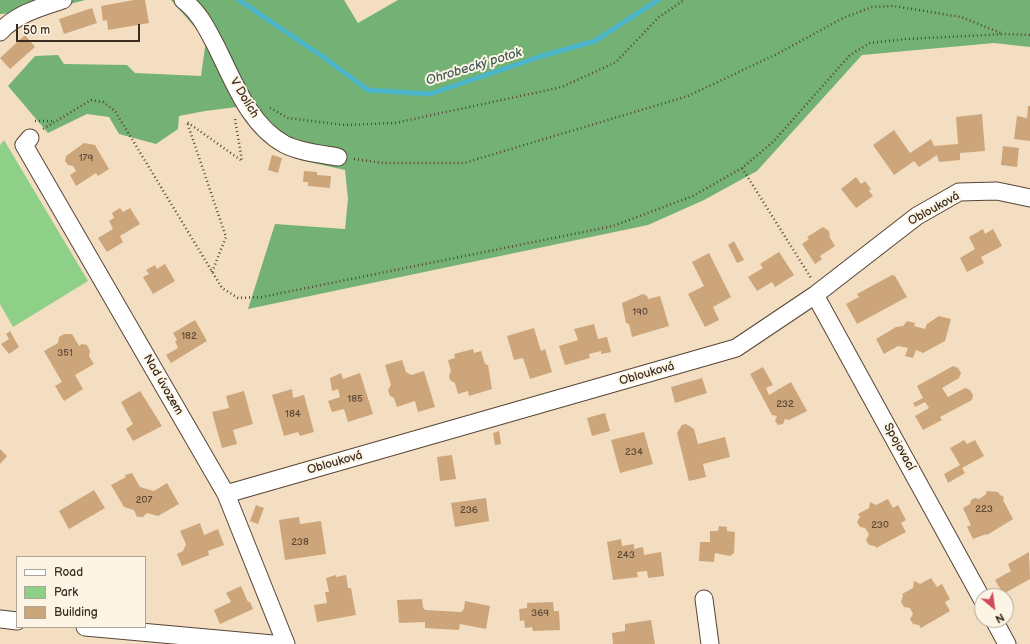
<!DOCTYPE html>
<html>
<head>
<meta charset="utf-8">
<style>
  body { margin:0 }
  #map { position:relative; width:1030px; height:644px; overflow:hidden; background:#f3dec1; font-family:"Balsamiq Sans",sans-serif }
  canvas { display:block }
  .legend { position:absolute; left:16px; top:556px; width:130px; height:72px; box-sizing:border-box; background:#fcf5e5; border:1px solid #afa495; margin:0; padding:5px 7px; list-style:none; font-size:12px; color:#3b2a1e }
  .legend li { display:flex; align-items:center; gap:8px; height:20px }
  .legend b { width:20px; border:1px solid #afa495 }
  .north { position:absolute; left:974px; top:588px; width:40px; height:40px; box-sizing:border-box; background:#fcf5e5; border:1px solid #afa495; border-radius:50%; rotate:151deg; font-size:11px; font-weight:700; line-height:16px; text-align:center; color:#3b2a1e }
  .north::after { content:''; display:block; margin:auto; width:14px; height:18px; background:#d1495b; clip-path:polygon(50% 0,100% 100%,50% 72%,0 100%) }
  .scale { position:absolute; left:16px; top:24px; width:124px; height:18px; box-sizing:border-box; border:2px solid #3b2a1e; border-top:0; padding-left:5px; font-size:12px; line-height:14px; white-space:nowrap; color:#3b2a1e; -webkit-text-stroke:3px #fcf5e5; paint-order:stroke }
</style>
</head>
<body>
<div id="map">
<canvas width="1030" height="644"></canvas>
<ul class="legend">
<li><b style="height:5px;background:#fff"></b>Road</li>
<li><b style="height:11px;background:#8fd088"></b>Park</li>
<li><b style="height:11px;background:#cca57a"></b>Building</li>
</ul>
<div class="north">N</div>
<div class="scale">50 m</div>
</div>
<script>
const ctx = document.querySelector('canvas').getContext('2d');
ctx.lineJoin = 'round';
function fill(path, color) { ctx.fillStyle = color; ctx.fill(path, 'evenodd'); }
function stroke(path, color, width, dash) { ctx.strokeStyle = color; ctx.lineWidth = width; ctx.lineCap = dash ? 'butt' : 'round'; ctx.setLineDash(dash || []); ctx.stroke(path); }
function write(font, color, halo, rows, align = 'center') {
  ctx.font = font + ' "Balsamiq Sans",sans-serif'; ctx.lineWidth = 4; ctx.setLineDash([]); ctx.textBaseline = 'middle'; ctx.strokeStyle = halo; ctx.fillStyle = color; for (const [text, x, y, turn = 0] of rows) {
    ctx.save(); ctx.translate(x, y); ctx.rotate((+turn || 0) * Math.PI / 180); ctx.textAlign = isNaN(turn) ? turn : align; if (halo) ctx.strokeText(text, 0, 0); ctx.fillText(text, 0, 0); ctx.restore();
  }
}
fill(new Path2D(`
  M 4,140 L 88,281 L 13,327 L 0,304 L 0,145 Z`), '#8fd088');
fill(new Path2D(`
  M 0,0 L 85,0 L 44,11 L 0,14 Z
  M 171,0 L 344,0 L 358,23 L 398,0 L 1030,0 L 1030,47 L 994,43 L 862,55 L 757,171 L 704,200 L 648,225 L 248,309 L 275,224 L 345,229 L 348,199 L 345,170 L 300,160 L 274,125 L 253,105 L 205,111 L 179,116 L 178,129 L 156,144 L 119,134 L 109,117 L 87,114 L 48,133 L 8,86 L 35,56 L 58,55 L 64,64 L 127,65 L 135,73 L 201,76 L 206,40 Z`), '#73b274');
stroke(new Path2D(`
  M 239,0 L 326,59 L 368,90 L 430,94 L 542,56 L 595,41 L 658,0`), '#4cb5ca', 5);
fill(new Path2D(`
  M 134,0 L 145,0 L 149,23 L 108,30 L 107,20 L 103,21 L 101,6 Z
  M 92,8 L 97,23 L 64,34 L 59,19 Z
  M 25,35 L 35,47 L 10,69 L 0,58 Z
  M 1028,106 L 1030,106 L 1030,141 L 1014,139 L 1017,116 L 1027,118 Z
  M 982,114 L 985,151 L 960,153 L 960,160 L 939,162 L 937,155 L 919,167 L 914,161 L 894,175 L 873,145 L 894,130 L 910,153 L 931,139 L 934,146 L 958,144 L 956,117 Z
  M 84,143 L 95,145 L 109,169 L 98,176 L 96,173 L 76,186 L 70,175 L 76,171 L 73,166 L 68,165 L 65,161 L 66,156 Z
  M 1003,146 L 1019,148 L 1017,167 L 1001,165 Z
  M 272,155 L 282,158 L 278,173 L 268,170 Z
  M 304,171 L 317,172 L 317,175 L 331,176 L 330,188 L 308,186 L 308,182 L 303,182 Z
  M 856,177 L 861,184 L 865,181 L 871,189 L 869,191 L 873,196 L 856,208 L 841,189 Z
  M 120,208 L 123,212 L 130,208 L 140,224 L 120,236 L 123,242 L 107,252 L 98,238 L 113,229 L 109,221 L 114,218 L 112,213 Z
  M 823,227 L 829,231 L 830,238 L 835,246 L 820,256 L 822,259 L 815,264 L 802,244 L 809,239 L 807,237 Z
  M 983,229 L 985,234 L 993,229 L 1002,246 L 981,257 L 984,263 L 967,272 L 960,258 L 975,249 L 969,237 Z
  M 734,241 L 744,260 L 737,263 L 728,245 Z
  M 779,252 L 794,275 L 775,287 L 772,282 L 757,291 L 748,277 L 763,268 L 760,264 Z
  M 709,253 L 731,297 L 713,307 L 719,320 L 705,327 L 688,294 L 704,286 L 692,262 Z
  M 165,264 L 175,281 L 153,294 L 143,277 L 149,274 L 146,270 L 155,265 L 157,269 Z
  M 892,275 L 895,276 L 907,297 L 857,324 L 846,304 L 859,297 L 857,294 Z
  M 643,294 L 647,296 L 648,299 L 660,296 L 669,326 L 632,337 L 629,324 L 626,323 L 622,303 Z
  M 939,316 L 951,319 L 945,341 L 923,353 L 916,350 L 913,358 L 905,356 L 908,348 L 898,346 L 884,354 L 876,339 L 896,327 L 903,326 L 907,321 L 915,323 L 914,326 L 925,329 L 927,324 Z
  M 195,320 L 207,341 L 171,363 L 166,355 L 178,348 L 175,341 L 177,340 L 173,333 Z
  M 594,324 L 598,339 L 607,337 L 611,352 L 601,354 L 601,351 L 589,354 L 590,358 L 565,365 L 559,346 L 578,340 L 574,329 Z
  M 534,328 L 541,351 L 545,349 L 552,372 L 530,379 L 523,358 L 514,360 L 507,336 Z
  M 10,331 L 19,347 L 9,354 L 1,344 L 9,339 L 6,334 Z
  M 64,334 L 72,334 L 79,346 L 82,344 L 87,345 L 90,351 L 89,356 L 94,364 L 75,375 L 83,389 L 64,401 L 55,386 L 62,382 L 44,351 L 58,343 L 59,337 Z
  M 473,349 L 474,353 L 481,351 L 485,364 L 488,365 L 492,389 L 469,396 L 468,391 L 458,394 L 455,383 L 450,380 L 449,376 L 451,371 L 448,360 L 455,358 L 454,354 Z
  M 402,360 L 406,372 L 411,375 L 424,371 L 435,407 L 418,412 L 415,401 L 397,407 L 394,398 L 390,396 L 388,390 L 391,385 L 385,365 Z
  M 953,366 L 958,368 L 961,373 L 959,378 L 942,388 L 948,397 L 965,388 L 970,390 L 973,395 L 972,400 L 940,417 L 942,420 L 923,430 L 915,416 L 929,408 L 925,402 L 915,407 L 913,403 L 923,398 L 917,386 Z
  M 763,367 L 773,385 L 766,388 L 769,395 L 791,382 L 807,411 L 789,420 L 785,419 L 783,424 L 778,425 L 775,421 L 777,416 L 772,415 L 750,374 Z
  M 341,373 L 343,379 L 360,373 L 373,414 L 348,422 L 344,409 L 332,412 L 328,401 L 340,397 L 338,389 L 332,391 L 330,378 Z
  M 702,378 L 707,393 L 675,403 L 671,387 Z
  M 292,389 L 293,398 L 304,395 L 314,432 L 300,436 L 298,432 L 284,436 L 272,395 Z
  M 140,391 L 162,426 L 133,441 L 126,429 L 133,424 L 121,402 Z
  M 244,391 L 253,424 L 233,430 L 237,444 L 222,448 L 212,412 L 229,408 L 226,396 Z
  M 605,413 L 610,431 L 592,436 L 587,418 Z
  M 686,424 L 694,429 L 698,444 L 725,437 L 730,457 L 703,464 L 706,477 L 689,481 L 677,433 L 682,425 Z
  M 499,431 L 501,444 L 495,445 L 493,433 Z
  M 644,432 L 653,464 L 620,473 L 611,440 Z
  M 964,440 L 967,444 L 975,440 L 984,456 L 962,468 L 965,473 L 948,483 L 944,474 L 960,465 L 950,448 Z
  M 0,449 L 7,456 L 0,464 Z
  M 452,455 L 456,479 L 440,481 L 437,457 Z
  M 132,473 L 140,487 L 154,491 L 167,483 L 179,504 L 158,516 L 147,513 L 143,517 L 137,517 L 134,510 L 124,507 L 111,485 L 126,477 L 125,475 Z
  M 94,490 L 105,508 L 69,529 L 59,511 Z
  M 987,491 L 998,492 L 1000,495 L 1004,497 L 1003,500 L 1013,519 L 987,535 L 986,534 L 973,539 L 967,527 L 971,525 L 963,508 L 970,504 L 971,500 L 975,498 L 979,499 L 985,495 Z
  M 486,498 L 489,521 L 455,527 L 451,503 Z
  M 888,499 L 893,508 L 898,505 L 906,520 L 901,523 L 906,532 L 876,548 L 875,546 L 869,545 L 866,540 L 869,534 L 865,528 L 860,527 L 857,522 L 860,517 L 858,514 L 869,508 L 870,502 L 876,505 Z
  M 256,505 L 264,508 L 258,524 L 250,521 Z
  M 299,517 L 300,524 L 321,521 L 326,554 L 285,560 L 279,520 Z
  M 200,523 L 204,535 L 218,529 L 224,545 L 208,551 L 209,555 L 182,566 L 177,554 L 183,551 L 186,544 L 180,531 Z
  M 719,526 L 727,527 L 727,531 L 735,532 L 734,553 L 730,556 L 715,553 L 714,562 L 699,561 L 700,542 L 710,542 L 710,531 L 718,531 Z
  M 621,539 L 622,546 L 634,544 L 634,549 L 643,547 L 644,555 L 661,552 L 664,576 L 648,578 L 647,571 L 637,572 L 638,577 L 613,580 L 607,542 Z
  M 1029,552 L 1030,579 L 1003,594 L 995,580 L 1011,571 L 1008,564 Z
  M 336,575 L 336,577 L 346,575 L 348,588 L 351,588 L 356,615 L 317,622 L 314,605 L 327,603 L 325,592 L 329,592 L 326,578 Z
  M 931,578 L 937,587 L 942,584 L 950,599 L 945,602 L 950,611 L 921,628 L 919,625 L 913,624 L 910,619 L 913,614 L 910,608 L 904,607 L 901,602 L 903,596 L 902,594 L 913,588 L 914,581 L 920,584 Z
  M 241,586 L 248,602 L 250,602 L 253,609 L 220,624 L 214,610 L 231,602 L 226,593 Z
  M 422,599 L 423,607 L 425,610 L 461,612 L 464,609 L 465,601 L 490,606 L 486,629 L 460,624 L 459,630 L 425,628 L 425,622 L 399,623 L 397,600 Z
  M 553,602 L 554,611 L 559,611 L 560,630 L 533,631 L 532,627 L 525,628 L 524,620 L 520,621 L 519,609 L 527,608 L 527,603 Z
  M 651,620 L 655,644 L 613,644 L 612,633 L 625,631 L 625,624 Z`), '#cca57a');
const minor = new Path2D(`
  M 183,0 C 199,12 206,27 215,44 C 233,79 248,124 284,144 C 299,152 321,154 338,157
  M 0,32 C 16,14 41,7 63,0
  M 30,138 L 24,145 L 226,494 L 286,644
  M 815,295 L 982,599
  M 226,494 L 736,348 L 815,295 L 917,216 L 959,192 L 997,191 L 1030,198
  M 704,599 L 710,644
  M 0,619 L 17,621
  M 994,620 L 1007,644
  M 85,627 L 273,644`);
stroke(minor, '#574536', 19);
stroke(new Path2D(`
  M 270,108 L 288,118 L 344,125 L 395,123 L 562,87 L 616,62 L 659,17 L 684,0
  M 35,121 L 54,121
  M 43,129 L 91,100 L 103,102 L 115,111 L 222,288 L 238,298 L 262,297 L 613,226 L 693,196 L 742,168 L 773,142 L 850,55 L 870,43 L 906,39 L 1005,34 L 1030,35
  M 354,159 L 383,163 L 464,163 L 688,96 L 779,53 L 843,18 L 872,7 L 894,6 L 961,17 L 1003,34
  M 742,168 L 811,278
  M 212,272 L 226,237 L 187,122 L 242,161 L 235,119`), '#574536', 2.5, [1, 3]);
stroke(minor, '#fff', 17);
write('10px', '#5f4935', null, [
  ["179",86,158],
  ["190",640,312],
  ["182",189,336],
  ["351",65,353],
  ["185",355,399],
  ["232",785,404],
  ["184",293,414],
  ["234",634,452],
  ["207",144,500],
  ["223",984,509],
  ["236",469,510],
  ["230",880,525],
  ["238",300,542],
  ["243",626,555],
  ["369",540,613]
]);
write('12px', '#3b2a1e', '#fcf5e5', [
  ["V Dolích",244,98,59],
  ["Oblouková",934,209,-29],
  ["Oblouková",647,374,-16],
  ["Nad úvozem",163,385,60],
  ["Spojovací",899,447,61],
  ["Oblouková",335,463,-16]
]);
write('italic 13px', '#415b5a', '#fcf5e5', [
  ["Ohrobecký potok",474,67,-17]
]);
</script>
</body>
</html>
